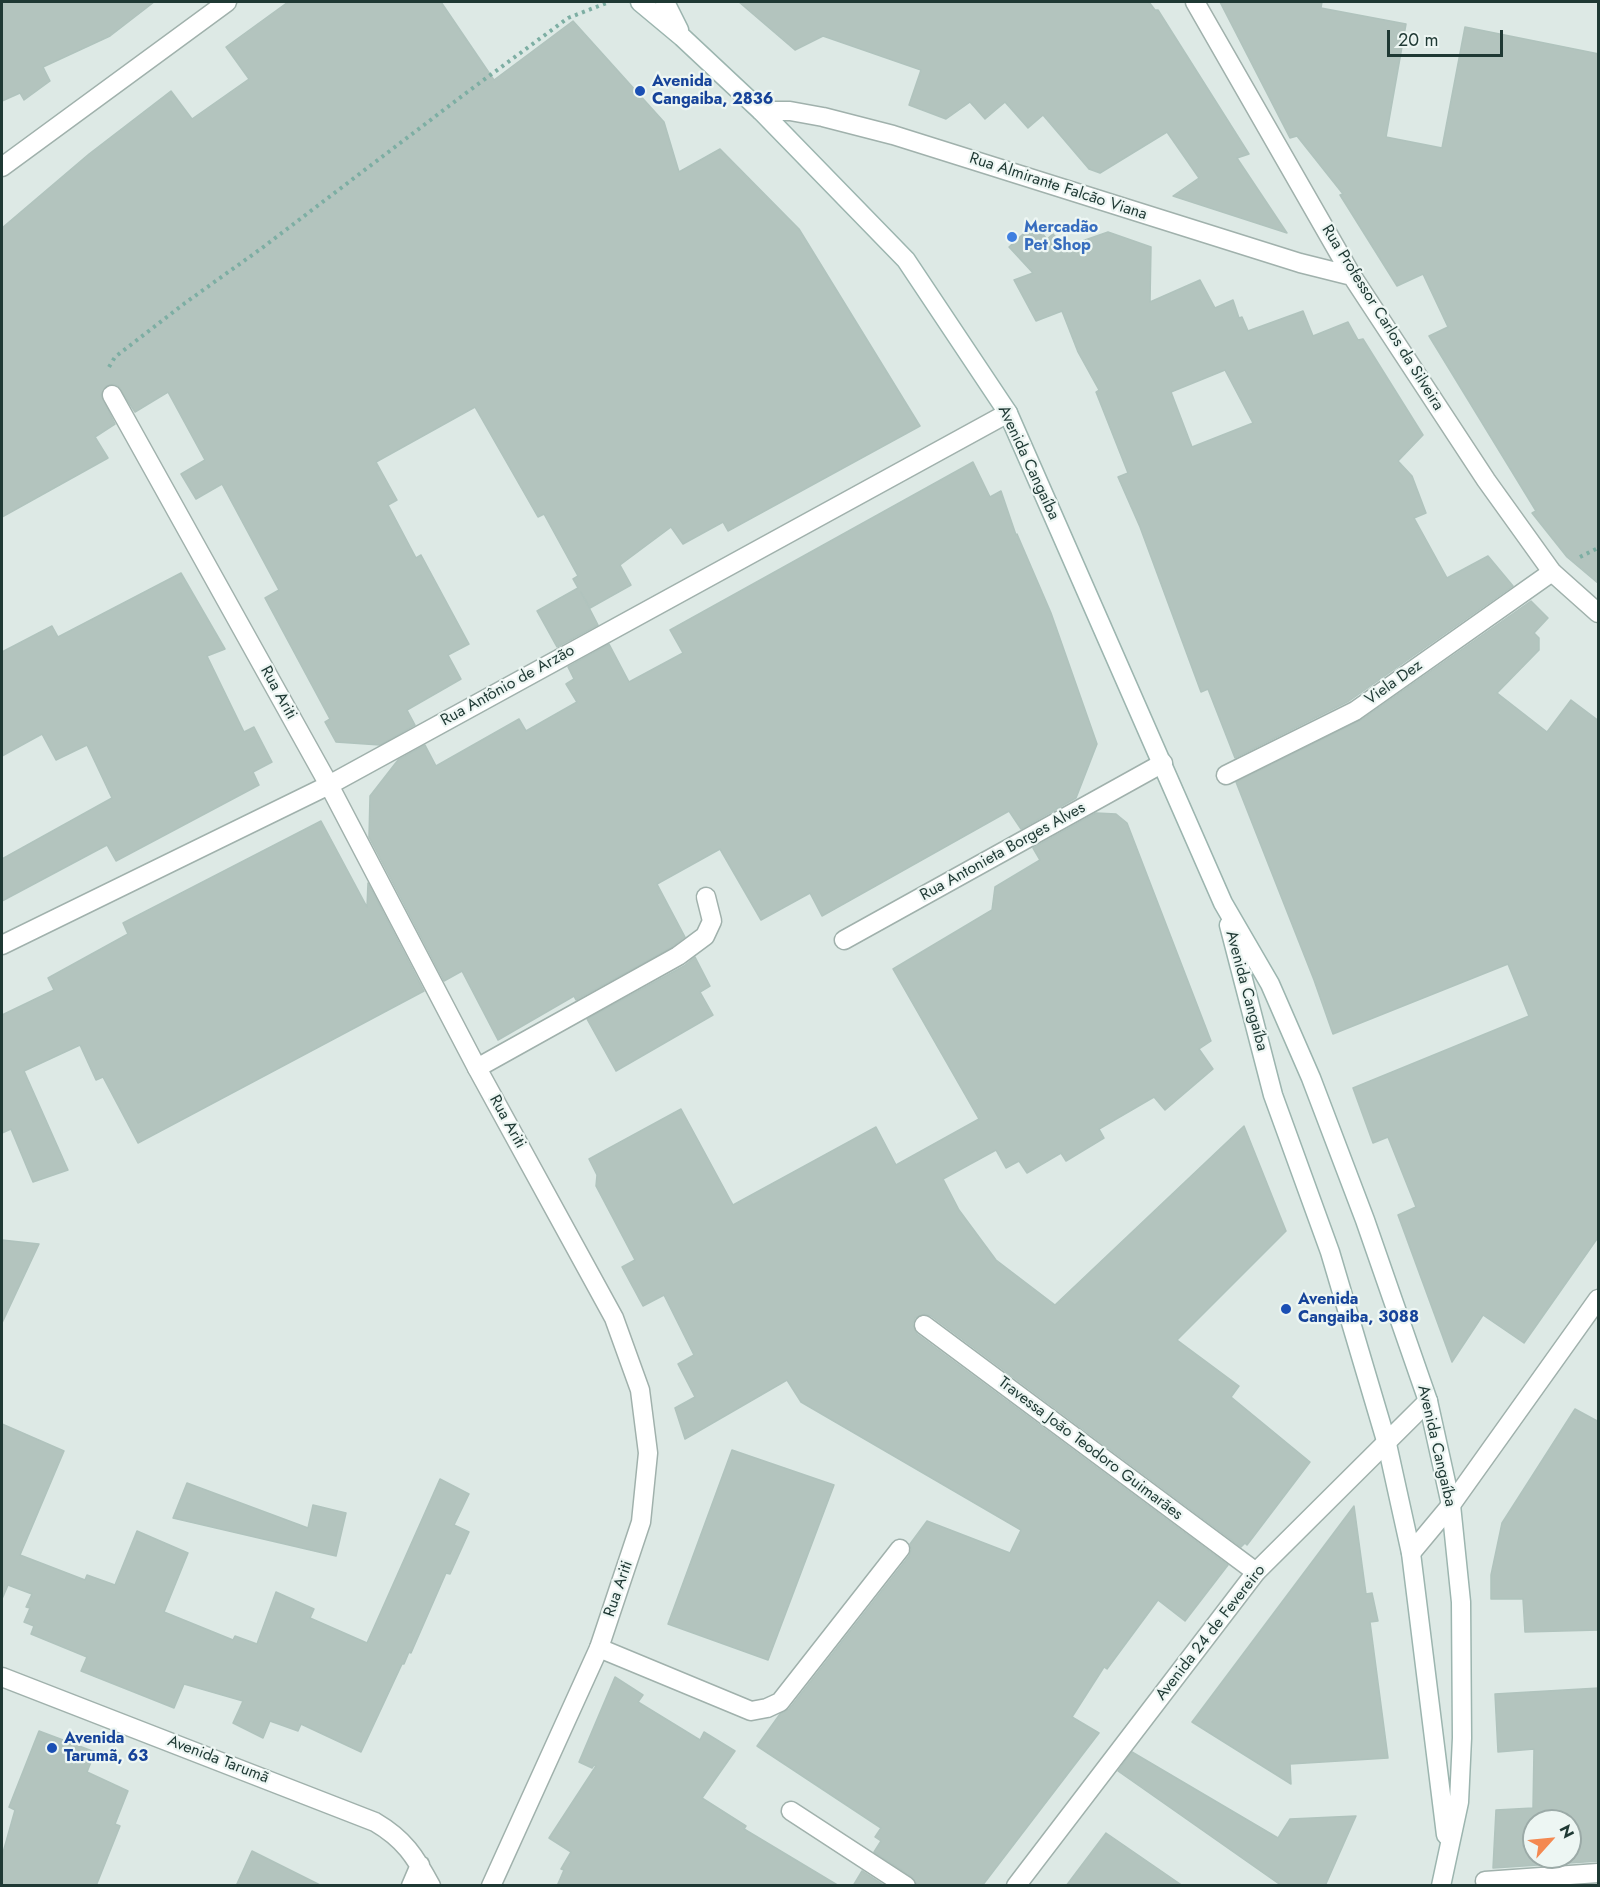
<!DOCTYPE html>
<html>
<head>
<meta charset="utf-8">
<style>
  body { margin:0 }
  #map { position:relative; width:1600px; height:1887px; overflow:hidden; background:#dde9e5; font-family:Jost,sans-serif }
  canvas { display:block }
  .frame { position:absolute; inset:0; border:3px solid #1f3934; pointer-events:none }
  .north { position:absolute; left:1522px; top:1809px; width:60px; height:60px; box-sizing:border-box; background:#edf6f3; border:2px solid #9baaa7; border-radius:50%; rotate:63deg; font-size:16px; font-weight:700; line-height:24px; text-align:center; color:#1f3934 }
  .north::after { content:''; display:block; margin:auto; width:21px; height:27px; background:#f48951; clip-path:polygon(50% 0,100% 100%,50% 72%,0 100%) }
  .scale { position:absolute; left:1387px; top:30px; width:116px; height:27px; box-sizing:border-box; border:3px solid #1f3934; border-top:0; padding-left:8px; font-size:18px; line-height:21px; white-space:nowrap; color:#1f3934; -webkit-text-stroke:4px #edf6f3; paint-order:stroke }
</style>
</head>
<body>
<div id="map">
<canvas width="1600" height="1887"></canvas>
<div class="frame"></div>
<div class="north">N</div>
<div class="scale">20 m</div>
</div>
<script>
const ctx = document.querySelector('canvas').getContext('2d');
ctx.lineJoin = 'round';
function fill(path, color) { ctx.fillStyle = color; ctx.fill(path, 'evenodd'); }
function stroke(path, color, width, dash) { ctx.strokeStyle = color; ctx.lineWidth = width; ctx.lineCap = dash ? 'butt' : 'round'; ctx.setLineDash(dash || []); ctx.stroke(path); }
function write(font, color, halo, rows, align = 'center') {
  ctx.font = font + ' Jost,sans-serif'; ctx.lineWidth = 4.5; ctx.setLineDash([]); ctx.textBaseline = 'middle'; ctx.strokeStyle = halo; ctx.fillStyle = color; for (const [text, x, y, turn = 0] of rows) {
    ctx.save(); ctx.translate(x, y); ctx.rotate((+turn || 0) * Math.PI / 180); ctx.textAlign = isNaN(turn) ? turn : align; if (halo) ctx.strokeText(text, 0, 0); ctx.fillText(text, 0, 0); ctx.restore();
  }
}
const building = new Path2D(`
  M 2,2 L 154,2 L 110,36 L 43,67 L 50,81 L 24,100 L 20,93 L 2,101 Z
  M 288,2 L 441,2 L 494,80 L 573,21 L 664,122 L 679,172 L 720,149 L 799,229 L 920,426 L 728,531 L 723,522 L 683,544 L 671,527 L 620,565 L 631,585 L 590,608 L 581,592 L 598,625 L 557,647 L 537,611 L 578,588 L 573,579 L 578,576 L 544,514 L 538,517 L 475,407 L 376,462 L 397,500 L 388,505 L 416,558 L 421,555 L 469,644 L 448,655 L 461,679 L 407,710 L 415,725 L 380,745 L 336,742 L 325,722 L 330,719 L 265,598 L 279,590 L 222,484 L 196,499 L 181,474 L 205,460 L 168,392 L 135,412 L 118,386 L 113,384 L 106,386 L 101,395 L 115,424 L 95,437 L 108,458 L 2,517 L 2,228 L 89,154 L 171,91 L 192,119 L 249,79 L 226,47 Z
  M 739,2 L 1149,2 L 1155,10 L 1158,10 L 1249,154 L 1237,158 L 1287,233 L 1173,196 L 1199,178 L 1167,132 L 1100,173 L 1089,169 L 1043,115 L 1028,128 L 1005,102 L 985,119 L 970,102 L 946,119 L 909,105 L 921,70 L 823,36 L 795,50 Z
  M 1220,2 L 1322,2 L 1321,8 L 1406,24 L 1386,137 L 1442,148 L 1465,27 L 1599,54 L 1599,584 L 1567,557 L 1532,513 L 1536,511 L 1429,336 L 1448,327 L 1423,274 L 1397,286 L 1340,195 L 1343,194 L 1297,136 L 1290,138 Z
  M 1034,224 L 1047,239 L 1053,234 L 1065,247 L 1108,232 L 1151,247 L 1150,302 L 1200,280 L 1215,308 L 1233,300 L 1239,318 L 1242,317 L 1248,331 L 1303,311 L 1313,336 L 1348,322 L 1358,340 L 1363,339 L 1423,435 L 1398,461 L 1412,476 L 1426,513 L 1414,518 L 1447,578 L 1488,556 L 1513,586 L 1349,701 L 1235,758 L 1208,689 L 1201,692 L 1140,527 L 1118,477 L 1128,473 L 1096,392 L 1099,390 L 1078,352 L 1062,311 L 1036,321 L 1014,280 L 1033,273 L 1009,247 ZM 1225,370 L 1253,423 L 1192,447 L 1171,392 Z
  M 973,462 L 990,497 L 1001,491 L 1016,535 L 1017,534 L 1051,613 L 1097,744 L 1076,798 L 1021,829 L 1009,811 L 822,916 L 810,893 L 761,920 L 720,849 L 657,884 L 685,937 L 672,947 L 576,1000 L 574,996 L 498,1040 L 462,971 L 444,981 L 369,837 L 370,796 L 398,760 L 425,745 L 436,766 L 519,719 L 526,731 L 577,702 L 566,684 L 574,679 L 568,667 L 609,644 L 629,682 L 683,653 L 670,630 Z
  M 181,573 L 225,649 L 207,656 L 244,732 L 254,727 L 272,762 L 253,772 L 259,785 L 116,861 L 107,845 L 2,901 L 2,859 L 112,798 L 87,745 L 56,760 L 42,734 L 2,756 L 2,652 L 52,626 L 58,637 Z
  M 1531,601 L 1548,618 L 1534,633 L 1539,638 L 1539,650 L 1497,693 L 1547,732 L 1571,700 L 1599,721 L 1599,1236 L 1524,1343 L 1483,1315 L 1452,1362 L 1398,1215 L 1416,1207 L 1388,1137 L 1373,1143 L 1353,1088 L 1529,1016 L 1508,964 L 1333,1034 L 1314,980 L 1236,782 L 1361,720 Z
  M 1096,813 L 1116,814 L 1127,823 L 1211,1041 L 1199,1049 L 1213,1069 L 1165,1110 L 1154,1097 L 1099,1129 L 1104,1138 L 1066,1161 L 1061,1153 L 1027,1173 L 1019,1161 L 1006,1168 L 996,1150 L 943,1179 L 959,1210 L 996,1260 L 1055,1305 L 1244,1126 L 1286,1231 L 1177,1340 L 1239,1386 L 1231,1397 L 1310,1462 L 1247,1545 L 1245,1543 L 1241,1547 L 931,1316 L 925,1314 L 915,1318 L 913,1324 L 917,1334 L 1228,1565 L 1185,1621 L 1158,1600 L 1107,1669 L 1104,1667 L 1072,1717 L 1099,1733 L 982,1886 L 917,1886 L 912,1877 L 874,1852 L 881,1841 L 875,1837 L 881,1828 L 757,1746 L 780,1714 L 789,1709 L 909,1556 L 911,1550 L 910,1544 L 927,1521 L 1010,1553 L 1021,1530 L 801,1402 L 787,1380 L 685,1439 L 675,1408 L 695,1397 L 678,1364 L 694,1355 L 664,1295 L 643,1306 L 622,1267 L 635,1260 L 596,1186 L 597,1175 L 589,1159 L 681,1109 L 733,1205 L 876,1127 L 896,1165 L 979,1119 L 893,969 L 992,910 L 995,887 L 1040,860 L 1033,848 Z
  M 321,821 L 367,907 L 368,883 L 424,991 L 138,1143 L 103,1077 L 96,1080 L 80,1045 L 24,1071 L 68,1170 L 33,1182 L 11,1129 L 2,1133 L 2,1015 L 54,990 L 48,978 L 128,934 L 123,923 Z
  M 695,957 L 710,986 L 700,992 L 713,1015 L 616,1071 L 587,1019 L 684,966 Z
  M 2,1240 L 39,1244 L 2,1323 Z
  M 1575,1409 L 1599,1422 L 1599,1630 L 1525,1632 L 1523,1599 L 1491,1599 L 1491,1575 L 1502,1523 Z
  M 2,1424 L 64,1451 L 20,1555 L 85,1580 L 87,1575 L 115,1585 L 137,1531 L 188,1553 L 164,1612 L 233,1640 L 235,1636 L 257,1644 L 276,1592 L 314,1609 L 310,1618 L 367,1643 L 440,1479 L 469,1494 L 454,1525 L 469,1532 L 450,1574 L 446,1573 L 411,1653 L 409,1652 L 404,1664 L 402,1664 L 361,1752 L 301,1724 L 298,1731 L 270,1721 L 263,1738 L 233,1723 L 243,1701 L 184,1684 L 174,1708 L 81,1671 L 87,1657 L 31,1634 L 34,1626 L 24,1622 L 30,1608 L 26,1607 L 32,1594 L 8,1585 L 2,1599 Z
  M 732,1450 L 834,1485 L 768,1660 L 668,1624 Z
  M 187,1483 L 308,1528 L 313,1505 L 346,1513 L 336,1556 L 173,1518 Z
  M 1354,1506 L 1366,1594 L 1372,1593 L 1378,1621 L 1370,1622 L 1388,1758 L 1290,1764 L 1291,1784 L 1192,1722 Z
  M 615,1677 L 643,1695 L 638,1702 L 700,1740 L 704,1732 L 735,1751 L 702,1798 L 746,1826 L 744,1829 L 839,1886 L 557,1886 L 564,1870 L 561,1869 L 571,1852 L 549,1838 L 596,1766 L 594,1765 L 592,1768 L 579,1762 Z
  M 1599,1688 L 1599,1861 L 1493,1868 L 1496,1810 L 1533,1808 L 1534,1749 L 1498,1752 L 1495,1694 ZM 1534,1821 L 1570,1821 L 1570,1857 L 1534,1857 Z
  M 39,1731 L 95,1752 L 87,1772 L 128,1791 L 115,1824 L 120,1826 L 96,1886 L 2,1886 L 2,1856 L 15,1810 L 9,1807 Z
  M 1132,1752 L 1278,1838 L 1290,1819 L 1356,1816 L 1325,1886 L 1282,1886 L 1118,1771 Z
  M 1106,1833 L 1183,1886 L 1066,1886 Z
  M 252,1851 L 322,1886 L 236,1886 Z
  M 862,1871 L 885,1886 L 853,1886 Z`);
fill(building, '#b3c4be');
stroke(building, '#b0c3bd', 1.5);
const lane = new Path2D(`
  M 1226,775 L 1355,711 L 1552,572
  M 477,1068 L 678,956 L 705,936 L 712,921 L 706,897
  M 924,1325 L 1256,1572
  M 599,1648 L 751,1711 L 767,1708 L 780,1702 L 900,1549`);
const street = new Path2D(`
  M 1195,2 L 1352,276 L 1486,480 L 1552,572 L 1598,613
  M 761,111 L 790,111 L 823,117 L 893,135 L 1300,263 L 1352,276
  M 2,167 L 227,2
  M 112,395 L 329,785 L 477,1068 L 614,1318 L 640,1390 L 648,1453 L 641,1522 L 599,1648 L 491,1886
  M 844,940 L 1163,763
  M 2,945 L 329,785 L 1008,413
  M 1411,1553 L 1451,1505 L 1598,1299
  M 2,1677 L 375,1822 C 404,1839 415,1856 431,1886
  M 791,1811 L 906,1886
  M 1485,1881 L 1598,1873
  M 411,1886 L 420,1865
  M 1016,1886 L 1256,1572 L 1428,1401`);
const secondary = new Path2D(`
  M 640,2 L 682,37 L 761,111 L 906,260 L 1008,413 L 1223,903 L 1270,984 L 1311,1078 L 1365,1220 L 1428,1401 L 1451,1505 L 1461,1602 L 1462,1738 L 1459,1802 L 1441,1886
  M 665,2 L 679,30
  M 1229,925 L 1273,1095 L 1330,1252 L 1387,1444 L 1411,1553 L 1446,1835`);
stroke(lane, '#a0b1ac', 21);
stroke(street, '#a0b1ac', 21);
stroke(secondary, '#9cb5af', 21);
stroke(new Path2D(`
  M 109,367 L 115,357 L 185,303 L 262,248 L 470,90 L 568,18 L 609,2
  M 1580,557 L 1598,548`), '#7daea3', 4, [3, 4.5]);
stroke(lane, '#fff', 18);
stroke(street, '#fff', 18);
stroke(secondary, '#fff', 18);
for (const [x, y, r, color] of [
  [640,91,6,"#1a4fb4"],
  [1012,237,6,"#3f7fe0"],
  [1286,1309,6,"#1a4fb4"],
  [52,1748,6,"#1a4fb4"]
]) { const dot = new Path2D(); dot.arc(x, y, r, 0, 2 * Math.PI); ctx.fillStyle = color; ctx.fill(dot); stroke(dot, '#edf6f3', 2); }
write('bold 16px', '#164399', '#edf6f3', [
  ["Avenida",652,82],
  ["Cangaiba, 2836",652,100],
  ["Avenida",1298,1300],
  ["Cangaiba, 3088",1298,1318],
  ["Avenida",64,1739],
  ["Tarumã, 63",64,1757]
], 'left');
write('16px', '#1f3934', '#edf6f3', [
  ["Rua Almirante Falcão Viana",1058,187,18],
  ["Rua Professor Carlos da Silveira",1382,318,58],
  ["Avenida Cangaíba",1028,463,65],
  ["Viela Dez",1394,683,-35],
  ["Rua Antônio de Arzão",508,686,-29],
  ["Rua Ariti",278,693,61],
  ["Rua Antonieta Borges Alves",1003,852,-29],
  ["Avenida Cangaíba",1246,991,75],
  ["Rua Ariti",507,1122,61],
  ["Avenida Cangaíba",1436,1446,77],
  ["Travessa João Teodoro Guimarães",1090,1449,37],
  ["Rua Ariti",619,1589,-71],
  ["Avenida 24 de Fevereiro",1211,1633,-52],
  ["Avenida Tarumã",218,1760,21]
]);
write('bold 16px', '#366cbe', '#edf6f3', [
  ["Mercadão",1024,228],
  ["Pet Shop",1024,246]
], 'left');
</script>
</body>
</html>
